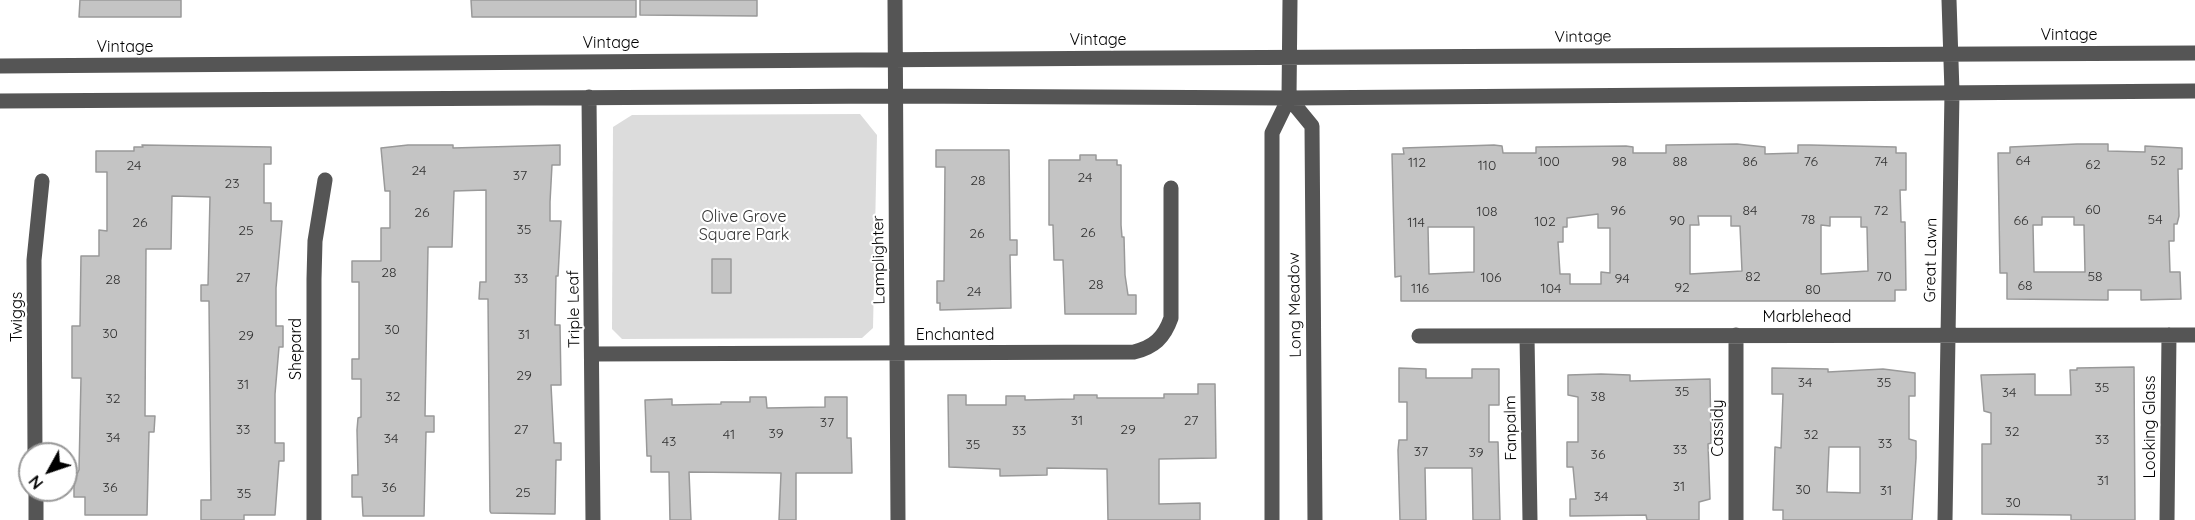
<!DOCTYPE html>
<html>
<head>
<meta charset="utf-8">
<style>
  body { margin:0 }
  #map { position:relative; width:2195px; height:520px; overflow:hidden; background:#fff; font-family:Quicksand,sans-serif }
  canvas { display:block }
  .north { position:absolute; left:18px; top:442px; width:60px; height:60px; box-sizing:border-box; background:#fff; border:2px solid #999; border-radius:50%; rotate:230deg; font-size:16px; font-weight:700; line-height:24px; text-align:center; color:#000 }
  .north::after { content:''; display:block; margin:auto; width:21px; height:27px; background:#000; clip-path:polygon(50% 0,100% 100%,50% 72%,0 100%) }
</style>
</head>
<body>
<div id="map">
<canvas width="2195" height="520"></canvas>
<div class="north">N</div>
</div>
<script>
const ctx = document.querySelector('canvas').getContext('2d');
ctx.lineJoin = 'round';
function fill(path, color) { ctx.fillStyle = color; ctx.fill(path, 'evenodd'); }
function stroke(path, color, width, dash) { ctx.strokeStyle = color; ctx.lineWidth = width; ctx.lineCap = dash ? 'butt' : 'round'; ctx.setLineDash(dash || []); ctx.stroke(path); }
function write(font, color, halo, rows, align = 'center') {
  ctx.font = font + ' Quicksand,sans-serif'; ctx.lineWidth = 4.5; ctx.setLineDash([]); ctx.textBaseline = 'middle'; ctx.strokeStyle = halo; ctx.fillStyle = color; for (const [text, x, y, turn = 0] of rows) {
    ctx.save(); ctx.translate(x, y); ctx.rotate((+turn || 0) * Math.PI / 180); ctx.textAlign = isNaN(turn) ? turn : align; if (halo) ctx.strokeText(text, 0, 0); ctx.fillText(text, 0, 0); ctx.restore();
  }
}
fill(new Path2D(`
  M 860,114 L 877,135 L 873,328 L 862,338 L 622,339 L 612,329 L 613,127 L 632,115 Z`), '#dcdcdc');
const building = new Path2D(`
  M 80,0 L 181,0 L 181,17 L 79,17 Z
  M 471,0 L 636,0 L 636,17 L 472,17 Z
  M 640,0 L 757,0 L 757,16 L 640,15 Z
  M 1737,144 L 1765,147 L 1765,154 L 1798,153 L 1798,145 L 1810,145 L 1896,147 L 1896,153 L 1906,153 L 1906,190 L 1900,190 L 1901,222 L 1905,222 L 1906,290 L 1895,290 L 1895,301 L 1401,301 L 1401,276 L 1395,277 L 1392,154 L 1404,154 L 1403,148 L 1494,145 L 1502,146 L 1503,153 L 1536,153 L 1536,147 L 1626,146 L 1633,147 L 1633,153 L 1666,153 L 1666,145 ZM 1598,214 L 1598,228 L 1610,228 L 1610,273 L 1601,272 L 1601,284 L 1570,284 L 1570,274 L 1560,274 L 1558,242 L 1563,242 L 1563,227 L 1567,227 L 1567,218 ZM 1698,216 L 1731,216 L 1731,226 L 1740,226 L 1742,271 L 1690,274 L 1690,225 L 1699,225 ZM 1830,217 L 1861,217 L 1861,227 L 1867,227 L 1868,271 L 1821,274 L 1821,225 L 1830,226 ZM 1428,227 L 1474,227 L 1474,272 L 1429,274 Z
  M 2077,144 L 2108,144 L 2108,151 L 2145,152 L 2145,146 L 2182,148 L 2182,169 L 2178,169 L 2179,216 L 2177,224 L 2174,224 L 2174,241 L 2169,241 L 2170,272 L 2180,272 L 2181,299 L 2141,300 L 2141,290 L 2108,290 L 2108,300 L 2007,299 L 2007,273 L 2000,273 L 1998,153 L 2010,153 L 2010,147 ZM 2042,217 L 2074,217 L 2074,225 L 2084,225 L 2085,272 L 2034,272 L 2033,225 L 2042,225 Z
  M 142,145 L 271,147 L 271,164 L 264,164 L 264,203 L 271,203 L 271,221 L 282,221 L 276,288 L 276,326 L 283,326 L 283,347 L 279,347 L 275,394 L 275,443 L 284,443 L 284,461 L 279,461 L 275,515 L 244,515 L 244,520 L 201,520 L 201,500 L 211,500 L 209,301 L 201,301 L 201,285 L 208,285 L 210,197 L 172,196 L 171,249 L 146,249 L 145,416 L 155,416 L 154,432 L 149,432 L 147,515 L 85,515 L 85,497 L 74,497 L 74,474 L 77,474 L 79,470 L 81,378 L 72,378 L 72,326 L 80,326 L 81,256 L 99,256 L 99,230 L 107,231 L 107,172 L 96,172 L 96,151 L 134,151 L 134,147 L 143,147 Z
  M 408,145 L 453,145 L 453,148 L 560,145 L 560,165 L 552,165 L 550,202 L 550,221 L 561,221 L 558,276 L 556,276 L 555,325 L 560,325 L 561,385 L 551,385 L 554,443 L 561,443 L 561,460 L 556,460 L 555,514 L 491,513 L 490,511 L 488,299 L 479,299 L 480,282 L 486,282 L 486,190 L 454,191 L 452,247 L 428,247 L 425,416 L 434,416 L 434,432 L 426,432 L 424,516 L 363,516 L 362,497 L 352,497 L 352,475 L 358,475 L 357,430 L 358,418 L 361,417 L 361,379 L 352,379 L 352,359 L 359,359 L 359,282 L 352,282 L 352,261 L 381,261 L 381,228 L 390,228 L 390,191 L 385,191 L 381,148 Z
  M 936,150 L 1009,150 L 1010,240 L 1017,240 L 1017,255 L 1010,255 L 1011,308 L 940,310 L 940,303 L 937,303 L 937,281 L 944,281 L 945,167 L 936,167 Z
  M 1080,155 L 1096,155 L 1096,160 L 1117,160 L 1117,165 L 1121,165 L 1121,225 L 1122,237 L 1124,237 L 1125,275 L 1128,295 L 1136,295 L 1136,314 L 1065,314 L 1063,260 L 1054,260 L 1053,225 L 1049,225 L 1049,160 L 1080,160 Z
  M 712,259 L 731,259 L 731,293 L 712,293 Z
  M 2134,367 L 2135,520 L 2071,520 L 2071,515 L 1982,514 L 1982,444 L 1991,444 L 1991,413 L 1984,411 L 1981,375 L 2035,374 L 2035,395 L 2071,395 L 2070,370 L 2077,370 L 2077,368 Z
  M 1399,368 L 1426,369 L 1426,378 L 1472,378 L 1472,369 L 1499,369 L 1499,405 L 1489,405 L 1489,442 L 1498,442 L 1500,520 L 1473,520 L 1472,468 L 1425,468 L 1426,520 L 1400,520 L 1398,450 L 1399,440 L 1407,440 L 1407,402 L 1399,402 Z
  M 1772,368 L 1828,369 L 1828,372 L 1883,369 L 1915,373 L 1915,396 L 1909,396 L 1909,439 L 1916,441 L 1916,458 L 1912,520 L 1783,520 L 1783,510 L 1773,510 L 1775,447 L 1781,448 L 1783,394 L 1772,394 ZM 1829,447 L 1860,447 L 1860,493 L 1827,492 Z
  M 1601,374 L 1630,375 L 1630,381 L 1710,379 L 1711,443 L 1708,444 L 1710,499 L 1699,502 L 1699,520 L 1647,520 L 1646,515 L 1570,516 L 1570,499 L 1576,499 L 1573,467 L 1567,467 L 1567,442 L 1578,442 L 1578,397 L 1568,395 L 1568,375 Z
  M 1198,384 L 1215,384 L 1216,458 L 1159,459 L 1159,504 L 1200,503 L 1200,520 L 1108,520 L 1107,469 L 1047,468 L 1047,475 L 1000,476 L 1000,469 L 949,467 L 948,395 L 966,395 L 966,405 L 1006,405 L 1006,396 L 1025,396 L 1025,400 L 1074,399 L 1074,395 L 1097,395 L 1097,398 L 1164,398 L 1164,394 L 1198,394 Z
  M 750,397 L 766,397 L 767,408 L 825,407 L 825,397 L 847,397 L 847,438 L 851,438 L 852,473 L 796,473 L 796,520 L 779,520 L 781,473 L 689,472 L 691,520 L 670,520 L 669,472 L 651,472 L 651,456 L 647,456 L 645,400 L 672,399 L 672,405 L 721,404 L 721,402 L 750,402 Z`);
fill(building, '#c4c4c4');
stroke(building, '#999', 1.5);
stroke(new Path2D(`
  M 895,0 L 898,520
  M 0,66 C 732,60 1463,56 2195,53
  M 589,97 L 593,520
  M 1289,98 L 1312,126 L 1315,520
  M 0,101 L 895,96 L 1289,98 L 2195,91
  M 1736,335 L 1736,520
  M 1419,336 L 2195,335
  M 1527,336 L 1530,520
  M 592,354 L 1134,352 C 1154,347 1164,338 1171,318 L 1171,188
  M 35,454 L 34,260 L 42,181
  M 36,490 L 36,520
  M 314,520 L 314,279 L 315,241 L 325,180
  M 1272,520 L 1272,133 L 1289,98 L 1290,0
  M 1945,520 L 1952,92 L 1949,0
  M 2167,520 L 2169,335`), '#555', 15);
write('14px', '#313131', null, [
  ["64",2023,161],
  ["52",2158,161],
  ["100",1549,162],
  ["98",1619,162],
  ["88",1680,162],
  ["86",1750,162],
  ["76",1811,162],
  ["74",1881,162],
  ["112",1417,163],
  ["62",2093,165],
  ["24",134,166],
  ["110",1487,166],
  ["24",419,171],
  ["37",520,176],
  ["24",1085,178],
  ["28",978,181],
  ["23",232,184],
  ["60",2093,210],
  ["96",1618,211],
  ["84",1750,211],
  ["72",1881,211],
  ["108",1487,212],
  ["26",422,213],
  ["78",1808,220],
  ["54",2155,220],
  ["90",1677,221],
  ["66",2021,221],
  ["102",1545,222],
  ["26",140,223],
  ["114",1416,223],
  ["35",524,230],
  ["25",246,231],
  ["26",1088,233],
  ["26",977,234],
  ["28",389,273],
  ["82",1753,277],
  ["70",1884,277],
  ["58",2095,277],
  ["27",243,278],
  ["106",1491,278],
  ["33",521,279],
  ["94",1622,279],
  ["28",113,280],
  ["28",1096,285],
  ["68",2025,286],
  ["92",1682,288],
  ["116",1420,289],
  ["104",1551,289],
  ["80",1813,290],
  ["24",974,292],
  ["30",392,330],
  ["30",110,334],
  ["31",524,335],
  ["29",246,336],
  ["29",524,376],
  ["34",1805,383],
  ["35",1884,383],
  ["31",243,385],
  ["35",2102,388],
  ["35",1682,392],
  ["34",2009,393],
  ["32",393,397],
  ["38",1598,397],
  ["32",113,399],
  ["31",1077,421],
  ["27",1191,421],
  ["37",827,423],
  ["33",243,430],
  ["27",521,430],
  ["29",1128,430],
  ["33",1019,431],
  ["32",2012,432],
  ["39",776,434],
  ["41",729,435],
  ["32",1811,435],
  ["34",113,438],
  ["34",391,439],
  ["33",2102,440],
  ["43",669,442],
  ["33",1885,444],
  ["35",973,445],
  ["33",1680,450],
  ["37",1421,452],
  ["39",1476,453],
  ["36",1598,455],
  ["31",2103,481],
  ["31",1679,487],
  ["36",110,488],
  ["36",389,488],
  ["30",1803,490],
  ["31",1886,491],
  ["25",523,493],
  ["35",244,494],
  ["34",1601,497],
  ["30",2013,503]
]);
write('16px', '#000', '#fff', [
  ["Vintage",2069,35],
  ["Vintage",1583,37,-1],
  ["Vintage",1098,40],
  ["Vintage",611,43],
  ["Vintage",125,47],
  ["Lamplighter",879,260,-91],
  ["Great Lawn",1931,260,-89],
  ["Long Meadow",1295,305,-91],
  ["Triple Leaf",574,309,-91],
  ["Twiggs",17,317,-90],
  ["Marblehead",1807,317],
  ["Enchanted",955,335],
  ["Shepard",296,349,-90],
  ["Looking Glass",2150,427,-90],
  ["Fanpalm",1511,428,-91],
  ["Cassidy",1718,428,-90]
]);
write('16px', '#333', '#fff', [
  ["Olive Grove",744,217],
  ["Square Park",744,235]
]);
</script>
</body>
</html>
